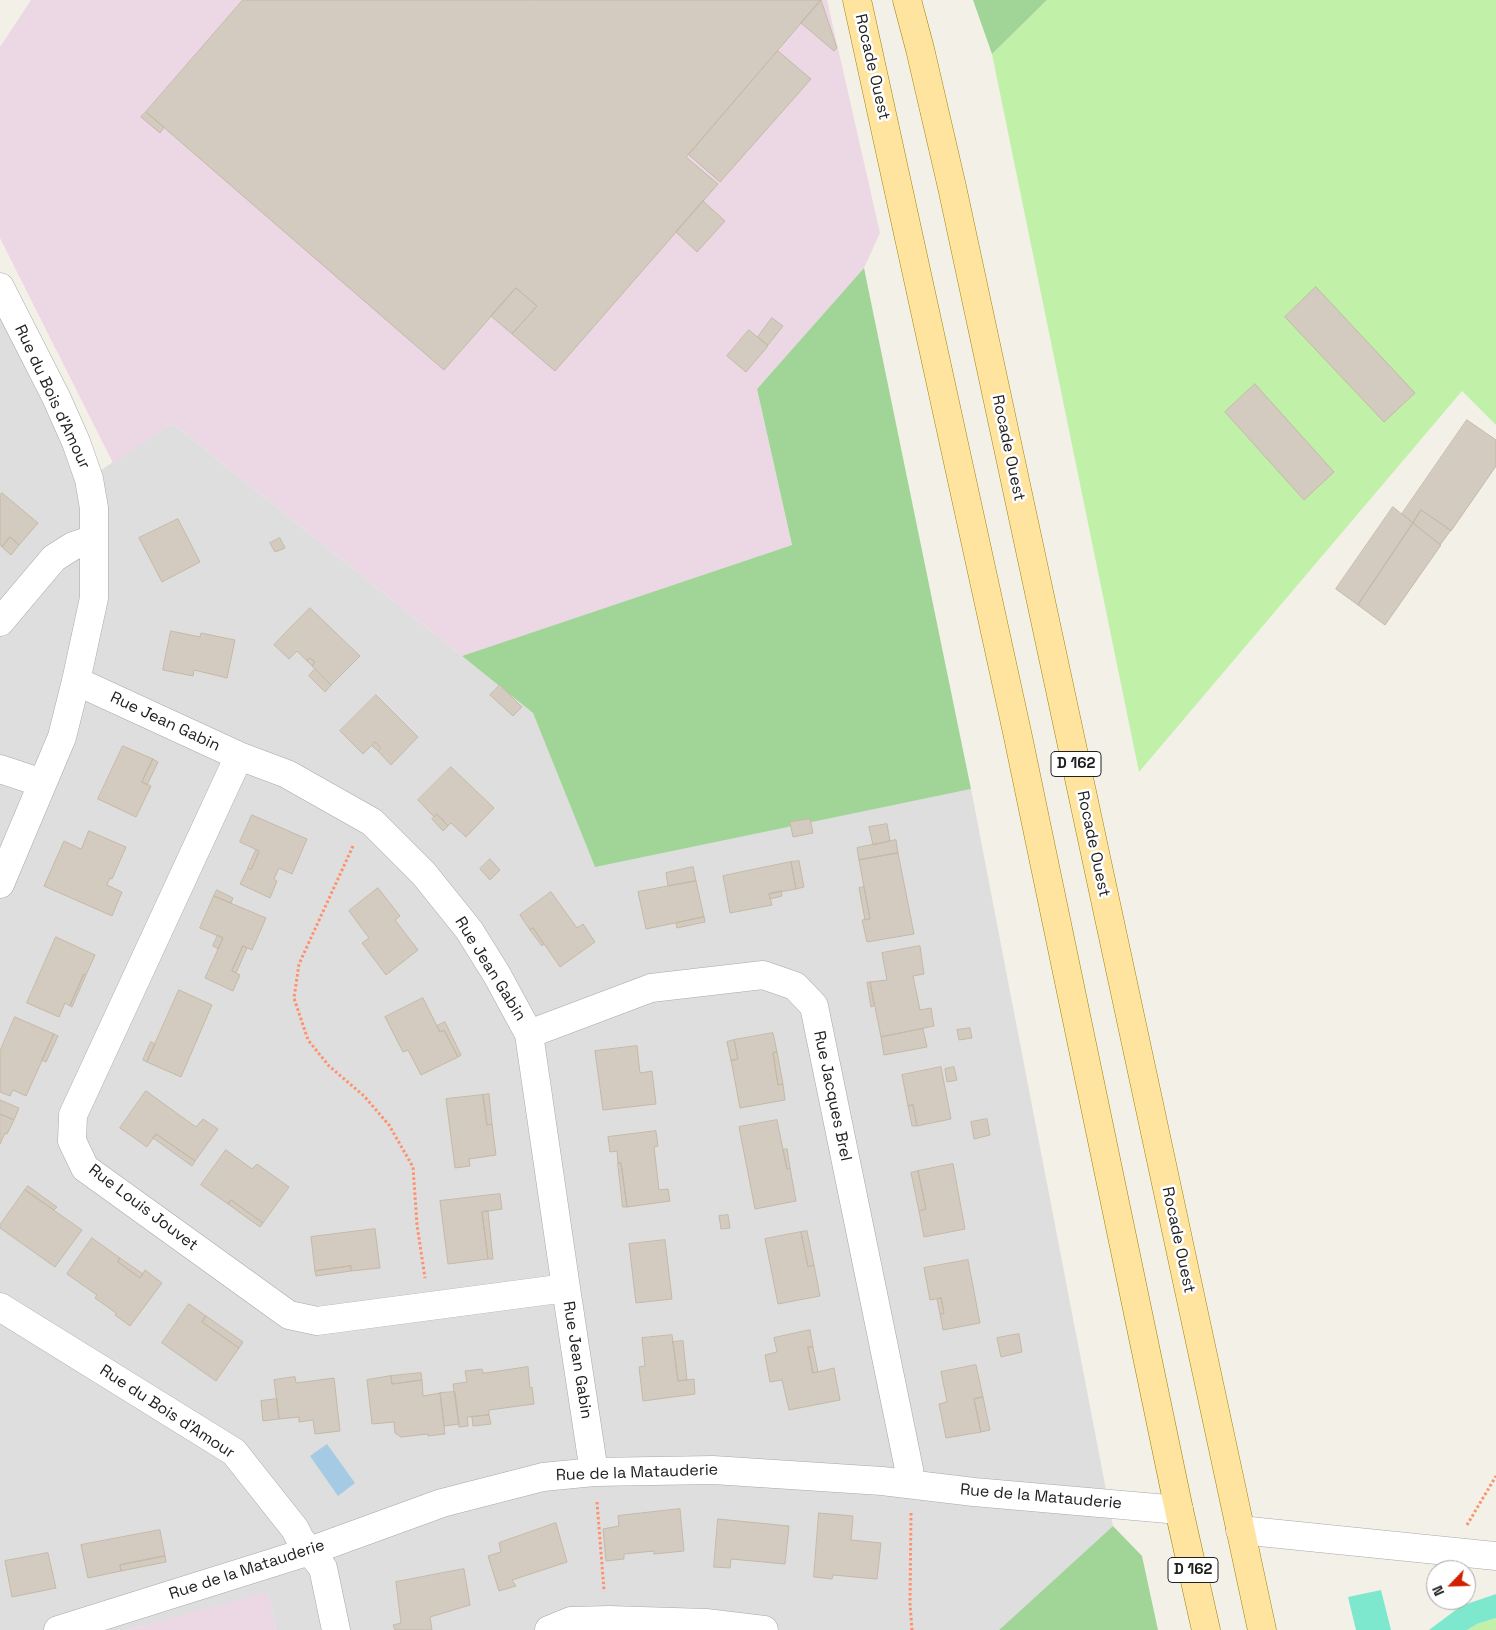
<!DOCTYPE html>
<html>
<head>
<meta charset="utf-8">
<style>
  body { margin:0 }
  #map { position:relative; width:1496px; height:1630px; overflow:hidden; background:#f2f0e7; font-family:"Space Grotesk",sans-serif }
  canvas { display:block }
  .north { position:absolute; left:1426px; top:1560px; width:50px; height:50px; box-sizing:border-box; background:#fff; border:1px solid #a6a6a6; border-radius:50%; rotate:246deg; font-size:14px; font-weight:700; line-height:20px; text-align:center; color:#212121 }
  .north::after { content:''; display:block; margin:auto; width:18px; height:22px; background:#d21f00; clip-path:polygon(50% 0,100% 100%,50% 72%,0 100%) }
</style>
</head>
<body>
<div id="map">
<canvas width="1496" height="1630"></canvas>
<div class="north">N</div>
</div>
<script>
const ctx = document.querySelector('canvas').getContext('2d');
ctx.lineJoin = 'round';
function fill(path, color) { ctx.fillStyle = color; ctx.fill(path, 'evenodd'); }
function stroke(path, color, width, dash) { ctx.strokeStyle = color; ctx.lineWidth = width; ctx.lineCap = dash ? 'butt' : 'round'; ctx.setLineDash(dash || []); ctx.stroke(path); }
function write(font, color, halo, rows, align = 'center') {
  ctx.font = font + ' "Space Grotesk",sans-serif'; ctx.lineWidth = 5; ctx.setLineDash([]); ctx.textBaseline = 'middle'; ctx.strokeStyle = halo; ctx.fillStyle = color; for (const [text, x, y, turn = 0] of rows) {
    ctx.save(); ctx.translate(x, y); ctx.rotate((+turn || 0) * Math.PI / 180); ctx.textAlign = isNaN(turn) ? turn : align; if (halo) ctx.strokeText(text, 0, 0); ctx.fillText(text, 0, 0); ctx.restore();
  }
}
fill(new Path2D(`
  M 0,284 L 89,478 L 172,423 L 533,713 L 595,866 L 971,789 L 1113,1526 L 999,1630 L 276,1630 L 268,1593 L 127,1630 L 0,1630 Z`), '#dfdede');
fill(new Path2D(`
  M 31,0 L 827,0 L 880,233 L 864,268 L 757,389 L 792,545 L 462,656 L 172,423 L 113,463 L 0,238 L 0,47 Z
  M 268,1592 L 276,1630 L 127,1630 Z`), '#ecd8e5');
fill(new Path2D(`
  M 1047,0 L 1496,0 L 1496,425 L 1462,391 L 1139,772 L 992,54 Z
  M 1496,1618 L 1496,1630 L 1467,1630 L 1477,1624 Z`), '#c1f0a9');
fill(new Path2D(`
  M 973,0 L 1047,0 L 992,54 Z
  M 864,268 L 971,789 L 595,867 L 533,713 L 462,656 L 792,545 L 757,389 Z
  M 1113,1526 L 1142,1556 L 1158,1630 L 999,1630 Z`), '#a1d598');
fill(new Path2D(`
  M 1381,1590 L 1391,1630 L 1356,1630 L 1348,1597 Z
  M 1496,1594 L 1496,1618 L 1477,1624 L 1467,1630 L 1429,1630 L 1461,1606 Z`), '#7ee8cf');
fill(new Path2D(`
  M 327,1444 L 355,1483 L 338,1496 L 310,1456 Z`), '#a4cbe3');
const building = new Path2D(`
  M 243,0 L 821,0 L 686,157 L 718,184 L 555,371 L 512,334 L 537,306 L 516,288 L 444,370 L 146,112 Z
  M 821,0 L 837,48 L 834,51 L 801,23 Z
  M 778,51 L 811,79 L 720,182 L 689,155 Z
  M 146,112 L 164,127 L 160,133 L 141,117 Z
  M 703,201 L 725,221 L 697,252 L 676,232 Z
  M 1316,287 L 1415,393 L 1384,422 L 1285,317 Z
  M 516,288 L 537,306 L 512,334 L 491,316 Z
  M 772,318 L 783,326 L 768,345 L 758,337 Z
  M 749,330 L 768,346 L 746,372 L 727,356 Z
  M 1255,384 L 1334,472 L 1304,500 L 1225,412 Z
  M 1467,420 L 1496,440 L 1496,466 L 1451,531 L 1421,510 L 1413,523 L 1402,514 Z
  M 2,493 L 38,523 L 19,545 L 10,537 L 2,547 L 0,545 L 0,495 Z
  M 1393,507 L 1413,523 L 1358,605 L 1336,589 Z
  M 1421,510 L 1451,530 L 1440,545 L 1413,523 Z
  M 178,519 L 200,562 L 162,582 L 139,538 Z
  M 1413,523 L 1441,545 L 1385,625 L 1358,605 Z
  M 10,537 L 19,545 L 11,555 L 2,547 Z
  M 280,538 L 285,548 L 275,552 L 270,543 Z
  M 310,608 L 360,656 L 331,685 L 312,666 L 315,662 L 310,658 L 307,661 L 297,651 L 289,659 L 274,645 Z
  M 171,631 L 200,637 L 201,633 L 235,640 L 227,678 L 194,670 L 193,676 L 163,670 Z
  M 310,658 L 315,662 L 312,666 L 307,661 Z
  M 315,669 L 331,685 L 325,692 L 309,676 Z
  M 500,685 L 522,707 L 513,716 L 490,695 Z
  M 376,695 L 418,737 L 391,765 L 378,751 L 381,748 L 375,742 L 363,754 L 340,731 Z
  M 375,742 L 381,748 L 378,751 L 372,746 Z
  M 123,746 L 153,759 L 142,782 L 151,786 L 136,817 L 98,799 Z
  M 153,759 L 158,762 L 147,785 L 142,782 Z
  M 451,767 L 494,808 L 466,837 L 451,823 L 448,826 L 437,814 L 434,817 L 418,800 Z
  M 437,814 L 448,826 L 443,831 L 432,819 Z
  M 252,815 L 307,839 L 292,874 L 279,868 L 274,879 L 277,881 L 270,898 L 240,884 L 248,868 L 251,870 L 259,851 L 240,842 Z
  M 810,819 L 813,833 L 793,837 L 790,822 Z
  M 887,824 L 890,841 L 873,845 L 869,827 Z
  M 89,831 L 126,847 L 112,879 L 110,878 L 107,885 L 122,892 L 112,916 L 44,886 L 64,841 L 81,849 Z
  M 896,840 L 898,853 L 859,860 L 857,848 Z
  M 256,850 L 259,851 L 251,870 L 248,868 Z
  M 898,853 L 914,934 L 867,942 L 862,920 L 870,919 L 859,860 Z
  M 490,859 L 500,870 L 490,880 L 480,869 Z
  M 799,861 L 804,887 L 796,889 L 791,862 Z
  M 791,862 L 796,889 L 769,894 L 772,905 L 730,913 L 723,876 Z
  M 693,867 L 696,881 L 668,886 L 666,873 Z
  M 696,881 L 704,917 L 646,929 L 638,892 Z
  M 864,887 L 870,919 L 865,920 L 859,888 Z
  M 378,888 L 400,916 L 395,920 L 418,950 L 386,975 L 362,943 L 369,938 L 349,911 Z
  M 217,890 L 233,898 L 231,903 L 214,896 Z
  M 781,891 L 782,896 L 770,899 L 769,894 Z
  M 551,892 L 577,928 L 583,924 L 595,942 L 560,967 L 533,928 L 530,930 L 520,915 Z
  M 214,896 L 266,918 L 252,950 L 243,946 L 232,971 L 240,975 L 233,991 L 205,978 L 223,938 L 200,928 Z
  M 704,917 L 705,922 L 677,928 L 676,923 Z
  M 533,928 L 544,944 L 542,946 L 530,930 Z
  M 218,935 L 223,938 L 218,949 L 213,946 Z
  M 56,937 L 95,955 L 86,975 L 84,974 L 70,1006 L 65,1003 L 59,1017 L 27,1003 Z
  M 243,946 L 247,948 L 236,973 L 232,971 Z
  M 920,946 L 924,974 L 913,976 L 920,1010 L 931,1008 L 934,1026 L 881,1037 L 870,982 L 887,980 L 882,953 Z
  M 84,974 L 86,975 L 72,1007 L 70,1006 Z
  M 870,982 L 874,1006 L 871,1007 L 867,983 Z
  M 179,990 L 212,1005 L 181,1077 L 147,1062 Z
  M 423,998 L 440,1032 L 444,1030 L 458,1057 L 421,1075 L 408,1050 L 403,1052 L 385,1017 Z
  M 15,1017 L 54,1034 L 26,1096 L 13,1090 L 10,1096 L 0,1092 L 0,1051 Z
  M 445,1022 L 461,1055 L 458,1057 L 444,1030 L 440,1032 L 437,1026 Z
  M 970,1028 L 972,1038 L 959,1040 L 957,1030 Z
  M 923,1029 L 927,1047 L 884,1055 L 881,1037 Z
  M 773,1033 L 777,1052 L 773,1053 L 778,1085 L 783,1084 L 785,1100 L 740,1108 L 731,1060 L 738,1059 L 734,1040 Z
  M 54,1034 L 58,1036 L 46,1062 L 42,1060 Z
  M 734,1040 L 738,1059 L 731,1061 L 727,1042 Z
  M 151,1042 L 155,1044 L 147,1062 L 143,1060 Z
  M 637,1046 L 640,1073 L 652,1071 L 656,1104 L 603,1110 L 595,1051 Z
  M 777,1052 L 783,1084 L 778,1085 L 773,1053 Z
  M 941,1067 L 951,1119 L 917,1126 L 913,1105 L 908,1106 L 902,1075 Z
  M 954,1067 L 957,1080 L 947,1082 L 945,1069 Z
  M 146,1091 L 196,1127 L 203,1119 L 218,1129 L 195,1161 L 156,1134 L 147,1147 L 120,1128 Z
  M 489,1094 L 492,1124 L 487,1125 L 483,1095 Z
  M 483,1095 L 487,1125 L 492,1124 L 496,1155 L 469,1159 L 470,1166 L 455,1168 L 446,1099 Z
  M 0,1100 L 19,1108 L 14,1120 L 0,1114 Z
  M 913,1105 L 917,1126 L 912,1126 L 908,1106 Z
  M 0,1114 L 14,1120 L 7,1134 L 5,1133 L 0,1144 Z
  M 987,1119 L 990,1135 L 974,1139 L 971,1122 Z
  M 777,1120 L 787,1169 L 790,1168 L 796,1201 L 755,1209 L 739,1127 Z
  M 656,1131 L 658,1146 L 654,1147 L 659,1190 L 668,1189 L 670,1201 L 627,1207 L 621,1163 L 618,1163 L 617,1151 L 610,1152 L 608,1137 Z
  M 156,1134 L 195,1161 L 192,1166 L 153,1138 Z
  M 787,1149 L 790,1168 L 787,1169 L 783,1150 Z
  M 226,1150 L 252,1169 L 257,1164 L 289,1187 L 263,1223 L 231,1200 L 228,1204 L 201,1185 Z
  M 618,1163 L 621,1163 L 627,1207 L 623,1207 Z
  M 953,1164 L 965,1229 L 924,1237 L 919,1211 L 926,1209 L 918,1171 Z
  M 918,1171 L 926,1209 L 919,1211 L 911,1173 Z
  M 28,1186 L 57,1207 L 54,1210 L 25,1190 Z
  M 25,1190 L 82,1230 L 55,1267 L 0,1228 L 0,1225 Z
  M 500,1194 L 502,1209 L 482,1212 L 488,1259 L 448,1264 L 440,1201 Z
  M 231,1200 L 263,1223 L 260,1227 L 228,1204 Z
  M 488,1211 L 493,1259 L 488,1259 L 482,1212 Z
  M 728,1215 L 730,1228 L 721,1229 L 719,1216 Z
  M 375,1229 L 380,1268 L 351,1271 L 351,1266 L 315,1271 L 311,1237 Z
  M 807,1231 L 814,1265 L 808,1267 L 801,1232 Z
  M 801,1232 L 808,1267 L 814,1265 L 820,1296 L 778,1304 L 765,1239 Z
  M 92,1238 L 120,1258 L 118,1262 L 140,1278 L 145,1270 L 162,1283 L 130,1326 L 115,1315 L 116,1313 L 95,1298 L 97,1295 L 67,1274 Z
  M 665,1240 L 672,1299 L 636,1303 L 629,1244 Z
  M 120,1258 L 143,1274 L 140,1278 L 118,1262 Z
  M 968,1260 L 980,1323 L 943,1330 L 940,1314 L 944,1313 L 941,1298 L 930,1300 L 924,1268 Z
  M 351,1266 L 351,1271 L 316,1276 L 315,1271 Z
  M 941,1298 L 944,1313 L 940,1314 L 937,1299 Z
  M 189,1304 L 206,1316 L 202,1322 L 239,1348 L 216,1381 L 162,1343 Z
  M 206,1316 L 243,1342 L 239,1348 L 202,1322 Z
  M 810,1330 L 813,1347 L 808,1347 L 813,1373 L 834,1368 L 840,1400 L 789,1410 L 782,1380 L 770,1382 L 765,1355 L 777,1352 L 774,1338 Z
  M 1019,1334 L 1022,1352 L 1001,1357 L 997,1338 Z
  M 672,1335 L 678,1381 L 694,1379 L 695,1394 L 643,1401 L 639,1367 L 645,1366 L 642,1338 Z
  M 683,1341 L 687,1380 L 678,1381 L 673,1342 Z
  M 808,1347 L 813,1347 L 818,1372 L 813,1373 Z
  M 976,1365 L 983,1397 L 974,1399 L 981,1432 L 946,1438 L 939,1404 L 947,1402 L 941,1372 Z
  M 528,1367 L 530,1388 L 532,1387 L 534,1404 L 489,1410 L 489,1415 L 467,1417 L 468,1426 L 459,1427 L 453,1384 L 467,1382 L 465,1371 L 482,1369 L 483,1373 Z
  M 421,1373 L 422,1380 L 392,1384 L 391,1376 Z
  M 391,1376 L 392,1384 L 422,1380 L 423,1396 L 440,1393 L 445,1434 L 428,1436 L 428,1434 L 401,1437 L 395,1433 L 394,1422 L 372,1424 L 367,1380 Z
  M 295,1377 L 296,1383 L 334,1378 L 340,1431 L 315,1434 L 313,1420 L 299,1422 L 299,1417 L 279,1419 L 274,1380 Z
  M 455,1392 L 459,1424 L 444,1426 L 440,1393 Z
  M 983,1397 L 990,1430 L 981,1432 L 974,1399 Z
  M 277,1399 L 279,1419 L 263,1421 L 261,1401 Z
  M 489,1415 L 491,1424 L 473,1426 L 472,1417 Z
  M 680,1509 L 684,1551 L 654,1554 L 654,1551 L 624,1554 L 624,1559 L 606,1561 L 603,1529 L 619,1526 L 618,1516 Z
  M 819,1513 L 853,1516 L 851,1540 L 881,1543 L 877,1579 L 833,1575 L 832,1579 L 814,1577 Z
  M 718,1519 L 789,1526 L 785,1564 L 731,1559 L 730,1568 L 714,1567 Z
  M 556,1523 L 567,1562 L 512,1580 L 516,1586 L 499,1591 L 488,1556 L 501,1552 L 499,1543 Z
  M 160,1530 L 165,1556 L 120,1565 L 121,1571 L 88,1578 L 81,1545 Z
  M 48,1553 L 56,1588 L 12,1597 L 5,1561 Z
  M 165,1556 L 166,1562 L 121,1571 L 120,1565 Z
  M 464,1569 L 470,1605 L 430,1617 L 432,1630 L 395,1630 L 393,1625 L 401,1623 L 396,1582 Z`);
fill(building, '#d3cbbf');
stroke(building, '#c5b9a7', 1);
const street = new Path2D(`
  M 0,287 L 56,397 L 76,442 L 89,479 L 94,508 L 94,598 L 76,681 L 62,737 L 0,884
  M 0,622 L 54,558 L 73,546 L 94,539
  M 76,681 L 239,756 L 287,774 L 372,822 L 424,874 L 469,930 L 497,975 L 529,1034 L 566,1288 L 594,1472
  M 239,756 L 73,1115 L 72,1141 L 85,1168 L 289,1315 L 317,1321 L 566,1288
  M 0,769 L 42,783
  M 529,1034 L 651,988 L 763,975 L 795,986 L 814,1006 L 909,1469 L 911,1484
  M 0,1307 L 234,1452 L 295,1529 L 300,1539 L 323,1568 L 336,1630
  M 1240,1530 L 1496,1556
  M 58,1630 L 310,1551 L 442,1503 L 543,1477 L 594,1472 L 713,1470 L 882,1481 L 974,1492 L 1179,1510
  M 549,1630 L 571,1621 L 609,1620 L 706,1623 L 764,1630`);
const primary = new Path2D(`
  M 857,0 L 1017,732 L 1179,1510 L 1206,1630
  M 907,0 L 920,49 L 952,187 L 1262,1630`);
stroke(street, '#a8a8a8', 29);
stroke(primary, '#9e8100', 29);
stroke(new Path2D(`
  M 353,846 L 299,964 L 294,998 L 308,1040 L 329,1066 L 364,1096 L 389,1125 L 413,1167 L 417,1225 L 425,1278
  M 597,1502 L 604,1590
  M 911,1513 L 910,1604 L 912,1630
  M 1467,1525 L 1496,1476`), '#ff906b', 3, [2.5, 2.5]);
stroke(street, '#fff', 28);
stroke(primary, '#ffe49f', 28);
for (const [x, y, w] of [
  [1076,764,50],
  [1193,1570,50]
]) { const box = new Path2D(); box.roundRect(x - w / 2, y - 12.5, w, 25, 4); ctx.fillStyle = '#fff'; ctx.fill(box); stroke(box, '#212121', 1); }
write('bold 15px', '#212121', null, [
  ["D 162",1076,764],
  ["D 162",1193,1570]
]);
write('16px', '#212121', '#fff', [
  ["Rocade Ouest",872,67,77],
  ["Rue du Bois d'Amour",52,397,65],
  ["Rocade Ouest",1008,448,78],
  ["Rue Jean Gabin",165,722,25],
  ["Rocade Ouest",1093,844,78],
  ["Rue Jean Gabin",490,969,58],
  ["Rue Jacques Brel",832,1096,78],
  ["Rue Louis Jouvet",143,1208,37],
  ["Rocade Ouest",1178,1240,78],
  ["Rue Jean Gabin",577,1360,81],
  ["Rue du Bois d'Amour",167,1412,33],
  ["Rue de la Matauderie",637,1473,-2],
  ["Rue de la Matauderie",1041,1497,5],
  ["Rue de la Matauderie",247,1570,-18]
]);
</script>
</body>
</html>
